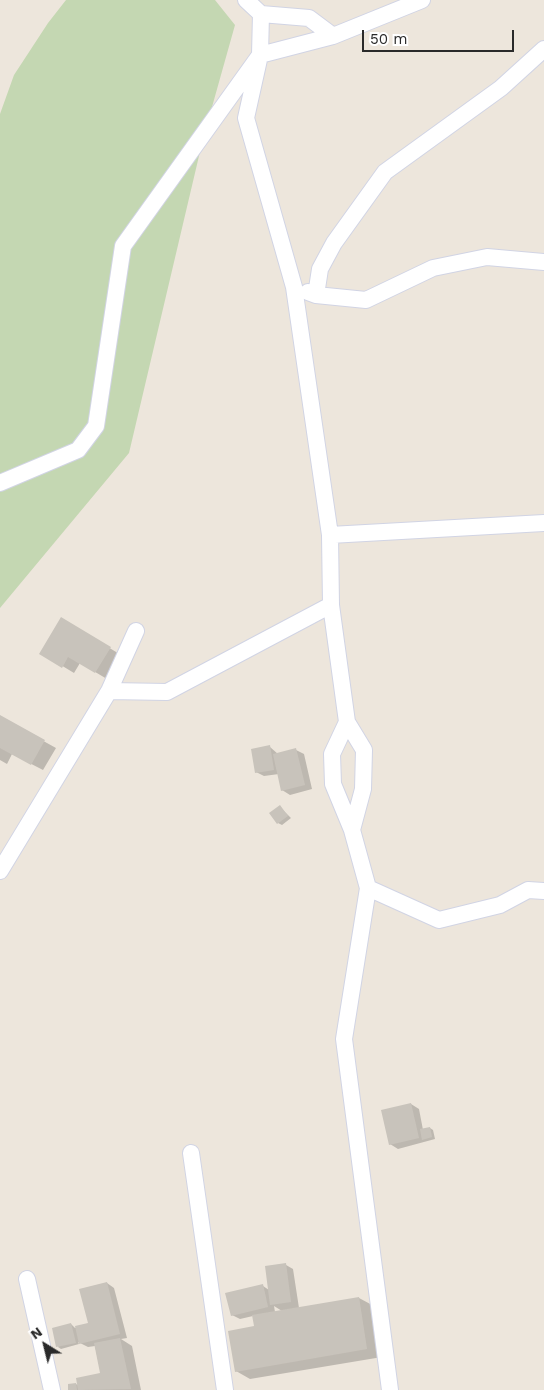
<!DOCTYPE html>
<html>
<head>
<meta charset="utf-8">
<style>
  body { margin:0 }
  #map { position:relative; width:544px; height:1390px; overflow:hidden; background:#ede6dc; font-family:"Work Sans",sans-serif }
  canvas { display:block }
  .north { position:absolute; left:20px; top:1320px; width:50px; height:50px; -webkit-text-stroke:4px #fff; paint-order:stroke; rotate:324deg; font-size:14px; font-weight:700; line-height:20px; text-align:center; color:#2a2a2a }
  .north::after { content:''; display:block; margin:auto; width:18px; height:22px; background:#2a2a2a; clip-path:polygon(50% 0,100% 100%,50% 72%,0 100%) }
  .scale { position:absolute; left:362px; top:30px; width:152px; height:22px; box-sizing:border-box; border:2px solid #2a2a2a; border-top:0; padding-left:6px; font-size:15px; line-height:18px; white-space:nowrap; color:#2a2a2a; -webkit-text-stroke:4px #fff; paint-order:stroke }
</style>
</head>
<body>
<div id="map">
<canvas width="544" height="1390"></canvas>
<div class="north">N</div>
<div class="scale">50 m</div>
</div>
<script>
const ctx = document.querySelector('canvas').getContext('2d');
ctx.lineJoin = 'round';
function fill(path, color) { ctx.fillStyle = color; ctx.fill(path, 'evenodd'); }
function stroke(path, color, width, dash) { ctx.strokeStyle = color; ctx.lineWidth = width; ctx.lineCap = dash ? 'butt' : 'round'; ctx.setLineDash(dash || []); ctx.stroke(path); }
fill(new Path2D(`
  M 66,0 L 215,0 L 235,25 L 203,139 L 129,453 L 0,608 L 0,114 L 14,75 L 48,23 Z`), '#c4d7b2');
fill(new Path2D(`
  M 62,619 L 121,655 L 107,679 L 80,663 L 74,673 L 41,653 Z
  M 0,717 L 56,748 L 43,770 L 12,754 L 7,764 L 0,760 Z
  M 270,747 L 278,754 L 296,750 L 304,754 L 312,789 L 290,795 L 282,790 L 279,774 L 264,776 L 256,772 Z
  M 280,807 L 291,818 L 282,825 L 278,823 Z
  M 411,1104 L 419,1109 L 423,1130 L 430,1128 L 433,1130 L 435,1139 L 398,1149 L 390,1144 Z
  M 286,1265 L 293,1269 L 299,1308 L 359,1298 L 374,1306 L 382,1357 L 250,1379 L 236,1371 L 255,1327 L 253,1316 L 240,1319 L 232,1315 L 263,1286 L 269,1290 ZM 274,1306 L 282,1311 L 275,1312 Z
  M 107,1283 L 114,1288 L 127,1338 L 121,1339 L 132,1346 L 141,1390 L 70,1390 L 76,1384 L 79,1386 L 101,1374 L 95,1346 L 88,1347 L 78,1342 L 79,1344 L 61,1349 L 58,1347 L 71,1324 L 75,1328 L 89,1324 Z`), '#0003');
fill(new Path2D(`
  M 61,617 L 111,647 L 95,673 L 68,657 L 62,668 L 39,654 Z
  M 0,715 L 45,740 L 31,765 L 0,748 Z
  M 270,745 L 274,770 L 255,773 L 251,749 Z
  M 296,748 L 305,785 L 281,791 L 273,754 Z
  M 280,805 L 288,816 L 277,824 L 269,813 Z
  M 411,1103 L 419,1138 L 389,1145 L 381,1110 Z
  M 430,1127 L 432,1137 L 422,1140 L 420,1129 Z
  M 286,1263 L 291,1302 L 270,1305 L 265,1266 Z
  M 107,1282 L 120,1334 L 79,1344 L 75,1326 L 88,1323 L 79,1289 Z
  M 263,1284 L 268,1307 L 231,1316 L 225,1293 Z
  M 359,1297 L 367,1349 L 235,1372 L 228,1331 L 254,1326 L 252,1315 Z
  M 71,1323 L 76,1343 L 56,1347 L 52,1328 Z
  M 120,1338 L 131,1389 L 78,1390 L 76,1378 L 100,1373 L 94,1343 Z
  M 76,1383 L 77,1390 L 68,1390 L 68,1384 Z`), '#c8c3bb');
const street = new Path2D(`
  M 246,0 L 261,14 L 260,55 L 246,118 L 294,287 L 330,535 L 331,605 L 347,722 L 332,754 L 333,784 L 352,830 L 368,888 L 344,1039 L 390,1390
  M 261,14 L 309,18 L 333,36 L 422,0
  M 308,292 L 316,295 L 366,300 L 433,268 L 487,257 L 544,262
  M 316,295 L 320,269 L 334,243 L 385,172 L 501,88 L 544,49
  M 0,483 L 78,450 L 96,426 L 123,246 L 260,55 L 333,36
  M 330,535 L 544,523
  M 109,691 L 167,692 L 331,605
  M 347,722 L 364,750 L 363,789 L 352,830
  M 0,871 L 109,691 L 136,631
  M 368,888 L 439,920 L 500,905 L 528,890 L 544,891
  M 191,1153 L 225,1390
  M 27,1279 L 52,1390`);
stroke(street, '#d1d4e4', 18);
stroke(street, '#fff', 16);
</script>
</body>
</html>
